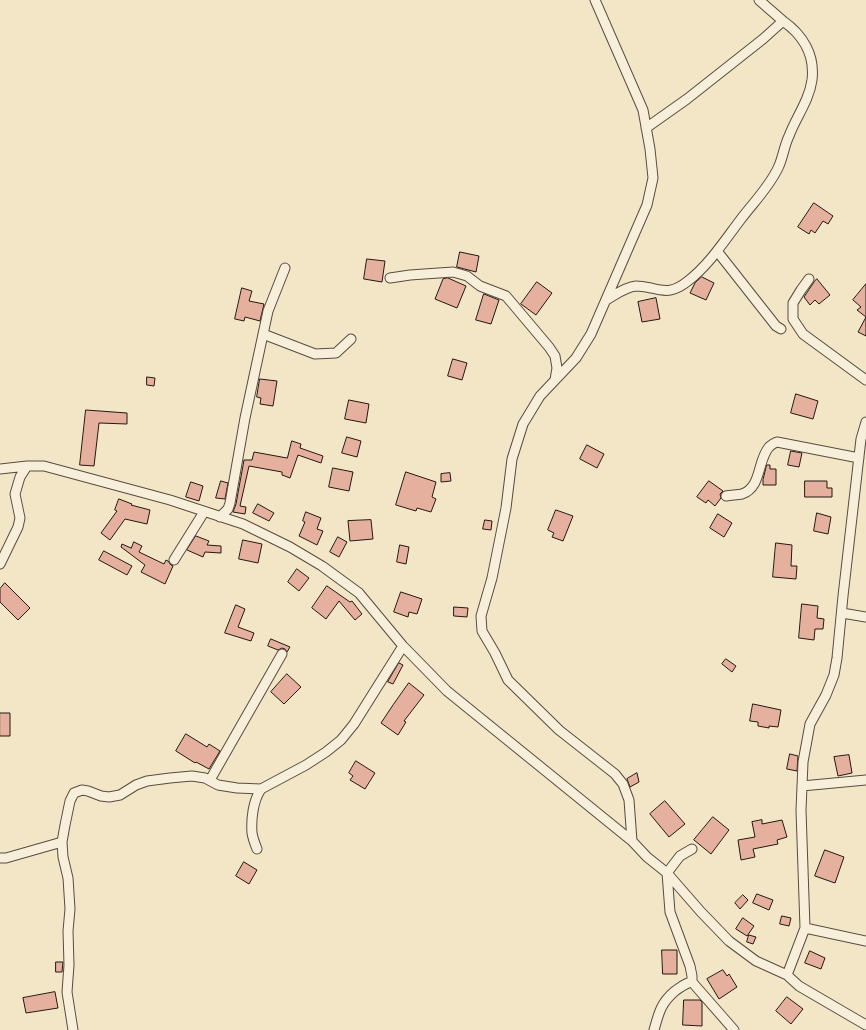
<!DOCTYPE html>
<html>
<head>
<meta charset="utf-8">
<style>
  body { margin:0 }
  canvas { display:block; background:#f3e6c6 }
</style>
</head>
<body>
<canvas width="866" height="1030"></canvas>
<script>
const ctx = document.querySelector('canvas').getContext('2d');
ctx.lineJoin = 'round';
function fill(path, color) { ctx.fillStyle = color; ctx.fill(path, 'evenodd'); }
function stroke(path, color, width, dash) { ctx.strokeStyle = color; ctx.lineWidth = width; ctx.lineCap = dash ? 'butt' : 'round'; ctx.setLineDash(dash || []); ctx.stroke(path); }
const building = new Path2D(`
  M 814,203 L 833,216 L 828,224 L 823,221 L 815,233 L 811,230 L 809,234 L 798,227 Z
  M 460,252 L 479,256 L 476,272 L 457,267 Z
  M 367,259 L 385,261 L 382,282 L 364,279 Z
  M 702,277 L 714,283 L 706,300 L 690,293 L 695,283 Z
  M 448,278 L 466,286 L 457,308 L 435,299 L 443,279 Z
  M 817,279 L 830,295 L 819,304 L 815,300 L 810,305 L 804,297 L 814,282 Z
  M 537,282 L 552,293 L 536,315 L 521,304 Z
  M 866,284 L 866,336 L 858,332 L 866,317 L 857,310 L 861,307 L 853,300 Z
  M 242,288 L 252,291 L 249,301 L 264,304 L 260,321 L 245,317 L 244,321 L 235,319 Z
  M 484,294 L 499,300 L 491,324 L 476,320 Z
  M 656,298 L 660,319 L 642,322 L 638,302 Z
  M 453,359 L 467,363 L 462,380 L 448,376 Z
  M 147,377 L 155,378 L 154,386 L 147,385 Z
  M 260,379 L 277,381 L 273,406 L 260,404 L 261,398 L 257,397 Z
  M 796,394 L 818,401 L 813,419 L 791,413 Z
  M 349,400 L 369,404 L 366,423 L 345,419 Z
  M 86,410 L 127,413 L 127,424 L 99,423 L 94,466 L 80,465 Z
  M 347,437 L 361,441 L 357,457 L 342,453 Z
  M 292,441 L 301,444 L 300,448 L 323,456 L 321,463 L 298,455 L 290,478 L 282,475 L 282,472 L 249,466 L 240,506 L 246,507 L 245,514 L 233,512 L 236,504 L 244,460 L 252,460 L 254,452 L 287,458 Z
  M 587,445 L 604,454 L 597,468 L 580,459 Z
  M 791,451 L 802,453 L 799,467 L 788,465 Z
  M 767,465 L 770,465 L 770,469 L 776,469 L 776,485 L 763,485 L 763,480 Z
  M 333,468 L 353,472 L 349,491 L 329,487 Z
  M 406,472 L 436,482 L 432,497 L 436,499 L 431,512 L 417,508 L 416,511 L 396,505 Z
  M 450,473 L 451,481 L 441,482 L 441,474 Z
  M 221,481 L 228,483 L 225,499 L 216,498 Z
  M 709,481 L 723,491 L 720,494 L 721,498 L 715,506 L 708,500 L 706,503 L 697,497 Z
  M 805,481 L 827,481 L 827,488 L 832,488 L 832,497 L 805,497 Z
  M 191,482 L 203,486 L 199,501 L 186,497 Z
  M 119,499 L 132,504 L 131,505 L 150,510 L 147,524 L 125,519 L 110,540 L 101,533 L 117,511 L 115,510 Z
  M 258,504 L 274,513 L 269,521 L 253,513 Z
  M 556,510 L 573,516 L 563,541 L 552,537 L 554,533 L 548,530 Z
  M 306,512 L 321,518 L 317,529 L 323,531 L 317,545 L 299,536 L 305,522 L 303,521 Z
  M 817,513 L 831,517 L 828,534 L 814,531 Z
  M 718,514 L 732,523 L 724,537 L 710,528 Z
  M 371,520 L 373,539 L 350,541 L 348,521 Z
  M 485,520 L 492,521 L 491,530 L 483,529 Z
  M 196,536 L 209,541 L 207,545 L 221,546 L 221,553 L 205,552 L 203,557 L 187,550 Z
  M 338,537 L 347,542 L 339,557 L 330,552 Z
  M 243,540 L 262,544 L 258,563 L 239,559 Z
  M 134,542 L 142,546 L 139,552 L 164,564 L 166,560 L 168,561 L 171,565 L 173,566 L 165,584 L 141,572 L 145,565 L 121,547 L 122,544 L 131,548 Z
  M 776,543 L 792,545 L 791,566 L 797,566 L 796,579 L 773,577 Z
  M 400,545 L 409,547 L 406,564 L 397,562 Z
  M 104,551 L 132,566 L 127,575 L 99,560 Z
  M 297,569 L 309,578 L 299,591 L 288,582 Z
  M 5,583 L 30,608 L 18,620 L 0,602 L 0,589 Z
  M 327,586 L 350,602 L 352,601 L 362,614 L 355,620 L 339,601 L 326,619 L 312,608 Z
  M 401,592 L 422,599 L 417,614 L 409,612 L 408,617 L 394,612 Z
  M 802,604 L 818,606 L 817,618 L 824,619 L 823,629 L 815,629 L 814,640 L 799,638 Z
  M 236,605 L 245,609 L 238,627 L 254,633 L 251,641 L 225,633 Z
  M 454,607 L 468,608 L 467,617 L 454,616 Z
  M 271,639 L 290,647 L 287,652 L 285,649 L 282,648 L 278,650 L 268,646 Z
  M 726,659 L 736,666 L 732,672 L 722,664 Z
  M 399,663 L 403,665 L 393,684 L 388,682 Z
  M 287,674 L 301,687 L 284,704 L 271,692 Z
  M 409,683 L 424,695 L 404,721 L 406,722 L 398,735 L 381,723 L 393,705 Z
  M 753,704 L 781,710 L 778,727 L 769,726 L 769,728 L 758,726 L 758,722 L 750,721 Z
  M 0,713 L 10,713 L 10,736 L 0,736 Z
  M 186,734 L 207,747 L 209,744 L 220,751 L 209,769 L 196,762 L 195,763 L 176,751 Z
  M 790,754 L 798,756 L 797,771 L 787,769 Z
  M 849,755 L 852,773 L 838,776 L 834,757 Z
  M 356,761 L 375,773 L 365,789 L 350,780 L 353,776 L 349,773 Z
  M 637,773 L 639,782 L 630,787 L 627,779 Z
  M 665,801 L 685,824 L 669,837 L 650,814 Z
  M 713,817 L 729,830 L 711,854 L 694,840 Z
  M 762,820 L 762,824 L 782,820 L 787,837 L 777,840 L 778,844 L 753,849 L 755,857 L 741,860 L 738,840 L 755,837 L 752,822 Z
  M 825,850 L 844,857 L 835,883 L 815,876 Z
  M 244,862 L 257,870 L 249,884 L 236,876 Z
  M 757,894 L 773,900 L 769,910 L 753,903 Z
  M 743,895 L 748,900 L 740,909 L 735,903 Z
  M 782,916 L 791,918 L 789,926 L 780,924 Z
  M 743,918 L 754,926 L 747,936 L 736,929 Z
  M 749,935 L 756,937 L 753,944 L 747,942 Z
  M 662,950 L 677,950 L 677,974 L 663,974 Z
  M 810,951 L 825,958 L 821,969 L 805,963 Z
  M 56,962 L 63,962 L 62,972 L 56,972 Z
  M 723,970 L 727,976 L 729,974 L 737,987 L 719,999 L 707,979 Z
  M 55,992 L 58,1008 L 26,1013 L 23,998 Z
  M 787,997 L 803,1009 L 791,1024 L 776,1011 Z
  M 684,1000 L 700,1000 L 702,1002 L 702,1026 L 683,1025 Z`);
fill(building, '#e5b09d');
stroke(building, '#241813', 1);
const minor = new Path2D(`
  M 595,0 L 643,110 L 650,149 L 653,178 L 647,205 L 591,334 L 576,358 L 540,396 L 523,424 L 512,459 L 506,508 L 492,578 L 481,616 L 482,631 L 495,653 L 508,680 L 559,730 L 615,774 L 623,784 L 629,800 L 632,841
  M 646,128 L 687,99 L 763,39 L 783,21 L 759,0
  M 717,251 L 776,326 L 781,329
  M 390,278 L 410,275 L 453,272 L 467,276 L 480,286 L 506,296 L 549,347 L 555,356 L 557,368 L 555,380
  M 809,279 L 801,290 L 793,303 L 793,319 L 803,334 L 866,380
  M 606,300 C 615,295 625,287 636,286 C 641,286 646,287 651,288 C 667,292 674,292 688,281 C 709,265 725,240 741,219 C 754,202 769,187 778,168 C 783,158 784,146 789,136 C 796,117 809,101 812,80 C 815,55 803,35 783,21
  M 263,334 L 315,354 L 336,353 L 351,339
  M 0,469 L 27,466 L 44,466 L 170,500 L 243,524 L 290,547 L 322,566 L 359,593 L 403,646 L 447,691 L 632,841 L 647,857 L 667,873 L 701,912 L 729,941 L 756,961 L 787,975 L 799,986 L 866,1025
  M 726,496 C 731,495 737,495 742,494 C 762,487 757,461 769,447 C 771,445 774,443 777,442 L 859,458
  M 220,517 L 228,509 L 230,503 L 245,418 L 268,311 L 285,268
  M 174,560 L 204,512
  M 0,564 L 18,527 L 20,518 L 15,494 L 20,477 L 27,466
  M 842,613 L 866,617
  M 210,780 L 282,654
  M 802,786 L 866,780
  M 257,849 C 255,844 253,839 252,833 C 251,819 253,801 261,789 L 306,765 L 326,752 L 341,740 L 354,724 L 403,646
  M 0,858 L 6,858 L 62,842
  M 805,928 L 866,941
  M 787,975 L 805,928 L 801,810 L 803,762 L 810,724 L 826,695 L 834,675 L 837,658 L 843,596 L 858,465 L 861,439 L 866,422
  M 692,982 L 734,1030
  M 73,1030 L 67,992 L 69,965 L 68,931 L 70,909 L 68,878 L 63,857 L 62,842 L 65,825 L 70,801 L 74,793 L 82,790 L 88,791 L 101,796 L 109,797 L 120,795 L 136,785 L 147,781 L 170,778 L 192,776 L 205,778 L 218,785 L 237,788 L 261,789
  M 654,1030 C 659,1012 661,1003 675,991 C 681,987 685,983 692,982 L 692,976 L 690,966 L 670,912 L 667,873 L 680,856 L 692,849`);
stroke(minor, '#584c40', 11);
stroke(minor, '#f7efda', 9);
</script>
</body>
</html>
